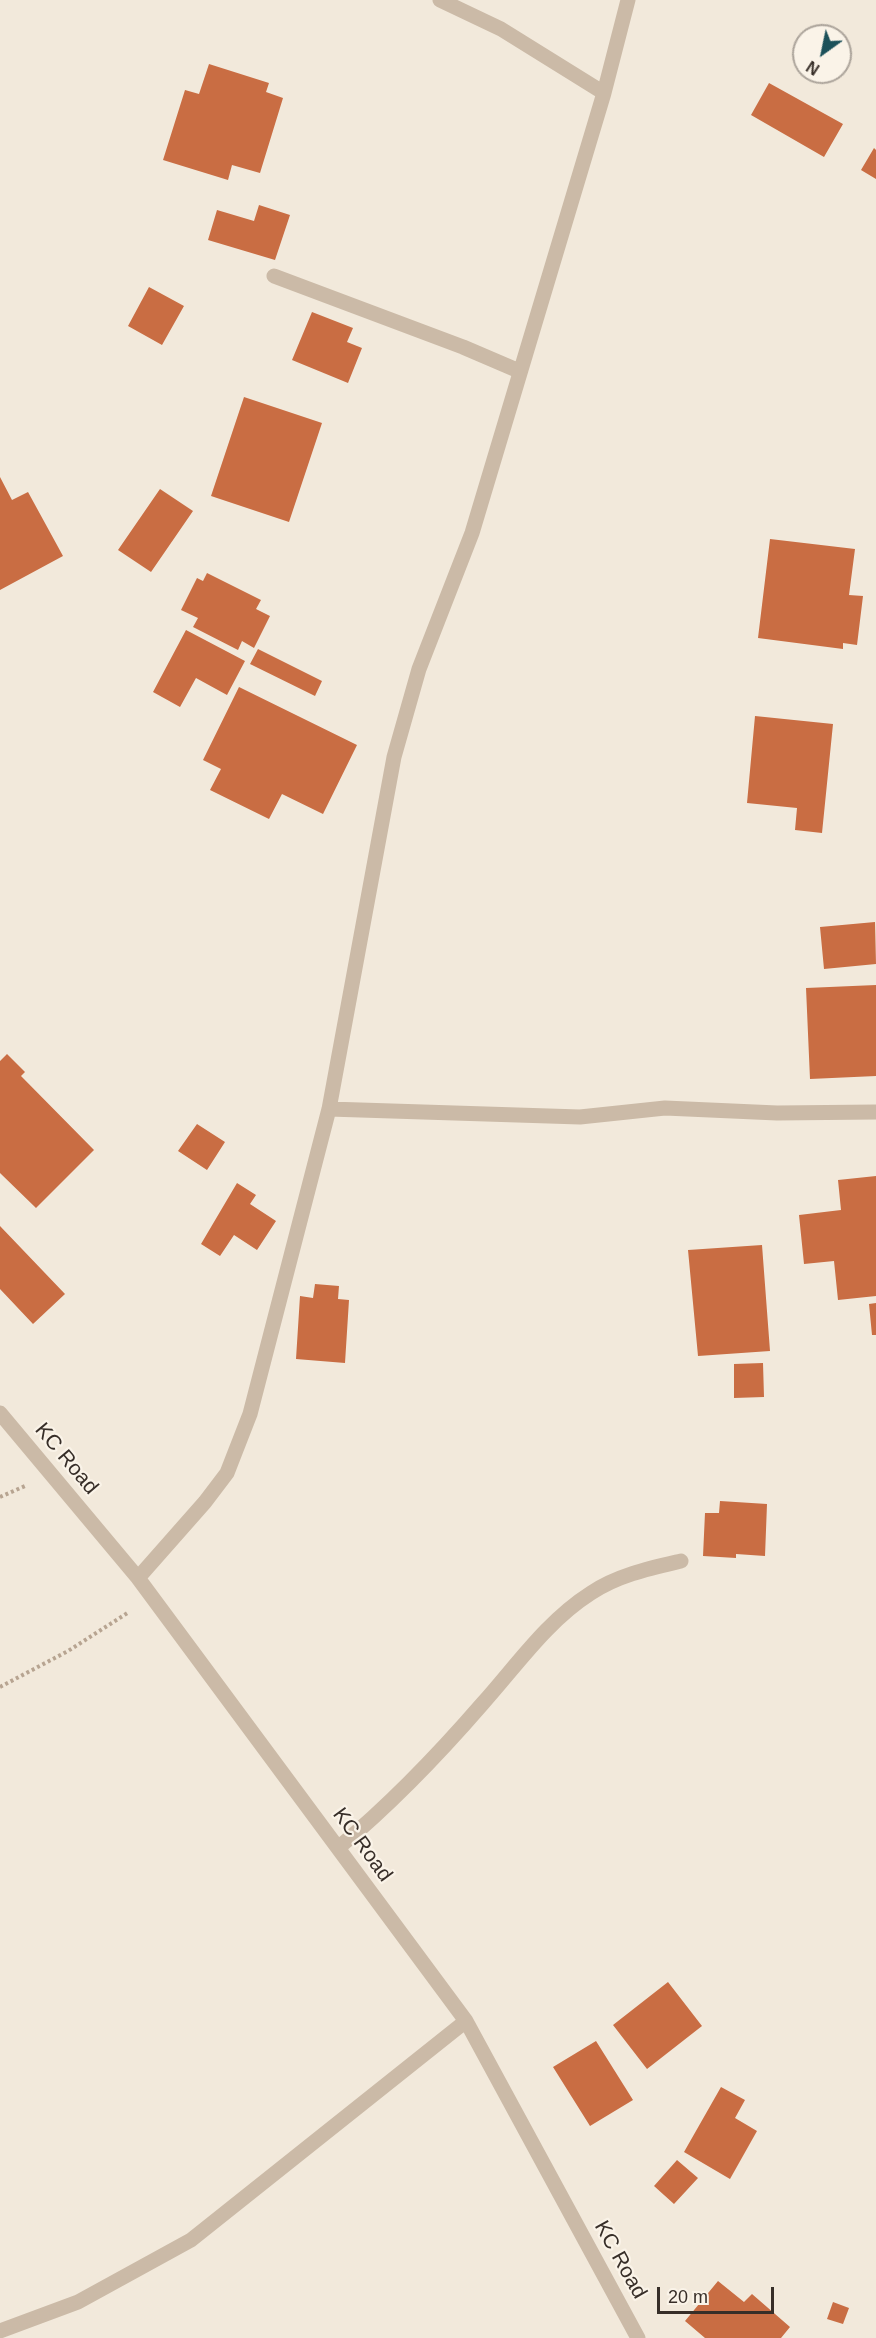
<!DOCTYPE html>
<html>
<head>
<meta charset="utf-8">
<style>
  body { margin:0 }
  #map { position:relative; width:876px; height:2338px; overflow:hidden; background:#f2e9db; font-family:Helvetica,sans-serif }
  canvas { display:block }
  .north { position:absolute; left:792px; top:24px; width:60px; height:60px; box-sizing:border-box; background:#faf3e8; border:2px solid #aca49b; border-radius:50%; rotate:213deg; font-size:16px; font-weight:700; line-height:24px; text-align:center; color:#372e28 }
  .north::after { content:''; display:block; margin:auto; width:21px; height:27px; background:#1c515a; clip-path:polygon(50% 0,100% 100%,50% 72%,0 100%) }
  .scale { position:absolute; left:657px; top:2287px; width:117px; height:27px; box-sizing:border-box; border:3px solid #372e28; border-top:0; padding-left:8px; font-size:18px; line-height:21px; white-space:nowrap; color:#372e28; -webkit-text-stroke:4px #faf3e8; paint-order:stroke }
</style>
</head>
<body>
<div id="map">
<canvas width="876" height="2338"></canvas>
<div class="north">N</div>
<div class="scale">20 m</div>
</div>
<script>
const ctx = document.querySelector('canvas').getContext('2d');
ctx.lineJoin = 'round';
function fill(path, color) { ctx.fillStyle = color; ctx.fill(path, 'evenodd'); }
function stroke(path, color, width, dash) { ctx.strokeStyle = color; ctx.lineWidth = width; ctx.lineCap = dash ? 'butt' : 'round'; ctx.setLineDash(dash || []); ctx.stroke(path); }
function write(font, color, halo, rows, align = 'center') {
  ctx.font = font + ' Helvetica,sans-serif'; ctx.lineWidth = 4.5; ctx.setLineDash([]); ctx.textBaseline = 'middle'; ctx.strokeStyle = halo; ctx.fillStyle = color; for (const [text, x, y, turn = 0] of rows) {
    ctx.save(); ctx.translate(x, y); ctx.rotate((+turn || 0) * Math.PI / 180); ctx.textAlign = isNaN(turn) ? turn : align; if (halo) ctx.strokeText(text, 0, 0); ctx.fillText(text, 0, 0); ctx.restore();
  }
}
fill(new Path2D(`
  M 209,64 L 269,83 L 266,92 L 283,98 L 260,173 L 232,165 L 228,180 L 163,160 L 185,90 L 199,94 Z
  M 769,83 L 843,124 L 824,157 L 751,115 Z
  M 874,148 L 876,150 L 876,179 L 861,170 Z
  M 259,205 L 290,215 L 275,260 L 208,240 L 217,210 L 254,221 Z
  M 149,287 L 184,306 L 162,345 L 128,326 Z
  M 312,312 L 353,328 L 347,342 L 362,348 L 348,383 L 292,360 Z
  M 244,397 L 322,423 L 289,522 L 211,496 Z
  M 0,477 L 12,500 L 28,492 L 63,556 L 0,590 Z
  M 160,489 L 193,511 L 151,572 L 118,550 Z
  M 770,539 L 855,549 L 849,595 L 863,596 L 857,645 L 843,643 L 843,649 L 758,638 Z
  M 207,573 L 261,600 L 256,609 L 270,616 L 254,648 L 242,641 L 238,650 L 193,627 L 198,618 L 181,610 L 197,578 L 203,581 Z
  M 186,630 L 245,661 L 227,695 L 196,678 L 180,707 L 153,692 Z
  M 258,649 L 322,681 L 315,696 L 250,664 Z
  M 239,687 L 357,745 L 323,814 L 282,794 L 269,819 L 210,790 L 221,769 L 203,760 Z
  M 755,716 L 833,724 L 822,833 L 795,830 L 797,808 L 747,803 Z
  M 875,922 L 876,964 L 824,969 L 820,927 Z
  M 876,985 L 876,1076 L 810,1079 L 806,988 Z
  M 7,1054 L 25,1072 L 21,1076 L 94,1150 L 36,1208 L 0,1173 L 0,1061 Z
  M 197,1124 L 225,1142 L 207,1170 L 178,1151 Z
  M 876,1176 L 876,1296 L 838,1300 L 834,1261 L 804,1264 L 799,1215 L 841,1210 L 838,1180 Z
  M 237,1183 L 256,1195 L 250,1204 L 276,1221 L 257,1250 L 234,1235 L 220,1256 L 201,1244 Z
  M 0,1226 L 65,1294 L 33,1324 L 0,1289 Z
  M 762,1245 L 770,1351 L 698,1356 L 688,1250 Z
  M 315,1284 L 339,1286 L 338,1299 L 349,1300 L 345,1363 L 296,1359 L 300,1296 L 313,1298 Z
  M 876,1303 L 876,1335 L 872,1335 L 869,1304 Z
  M 763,1363 L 764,1397 L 734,1398 L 734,1364 Z
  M 720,1501 L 767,1504 L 765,1556 L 736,1554 L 736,1558 L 703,1556 L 705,1513 L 719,1513 Z
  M 668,1982 L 702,2026 L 647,2069 L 613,2025 Z
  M 596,2041 L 633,2100 L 590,2126 L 553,2067 Z
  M 721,2087 L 745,2100 L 735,2118 L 757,2131 L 730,2179 L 684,2152 Z
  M 677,2160 L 698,2178 L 674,2204 L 654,2186 Z
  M 718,2281 L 744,2302 L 752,2294 L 790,2327 L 781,2338 L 705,2338 L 685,2321 Z
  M 833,2302 L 849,2308 L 843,2324 L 827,2319 Z`), '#c96d43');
stroke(new Path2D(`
  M 0,1497 L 25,1486
  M 0,1687 L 68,1651 L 129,1612`), '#b7a491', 4, [3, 3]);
stroke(new Path2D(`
  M 440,0 L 501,29 L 604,93
  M 274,276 L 463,347 L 519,371
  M 329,1109 L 580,1117 L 665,1108 L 777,1113 L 876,1112
  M 0,1413 L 138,1578 L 466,2021 L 638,2338
  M 138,1578 L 205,1502 L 227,1473 L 250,1414 L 329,1109 L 394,757 L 419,669 L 472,533 L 604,93 L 628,0
  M 338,1848 C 391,1804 438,1755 483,1703 C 517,1665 547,1621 591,1593 C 618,1575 651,1568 681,1561
  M 0,2331 L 78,2302 L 191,2240 L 466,2021`), '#cbbaa7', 15);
write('21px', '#372e28', '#faf3e8', [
  ["KC Road",66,1459,50],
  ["KC Road",362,1845,54],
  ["KC Road",620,2260,61]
]);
</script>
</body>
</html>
